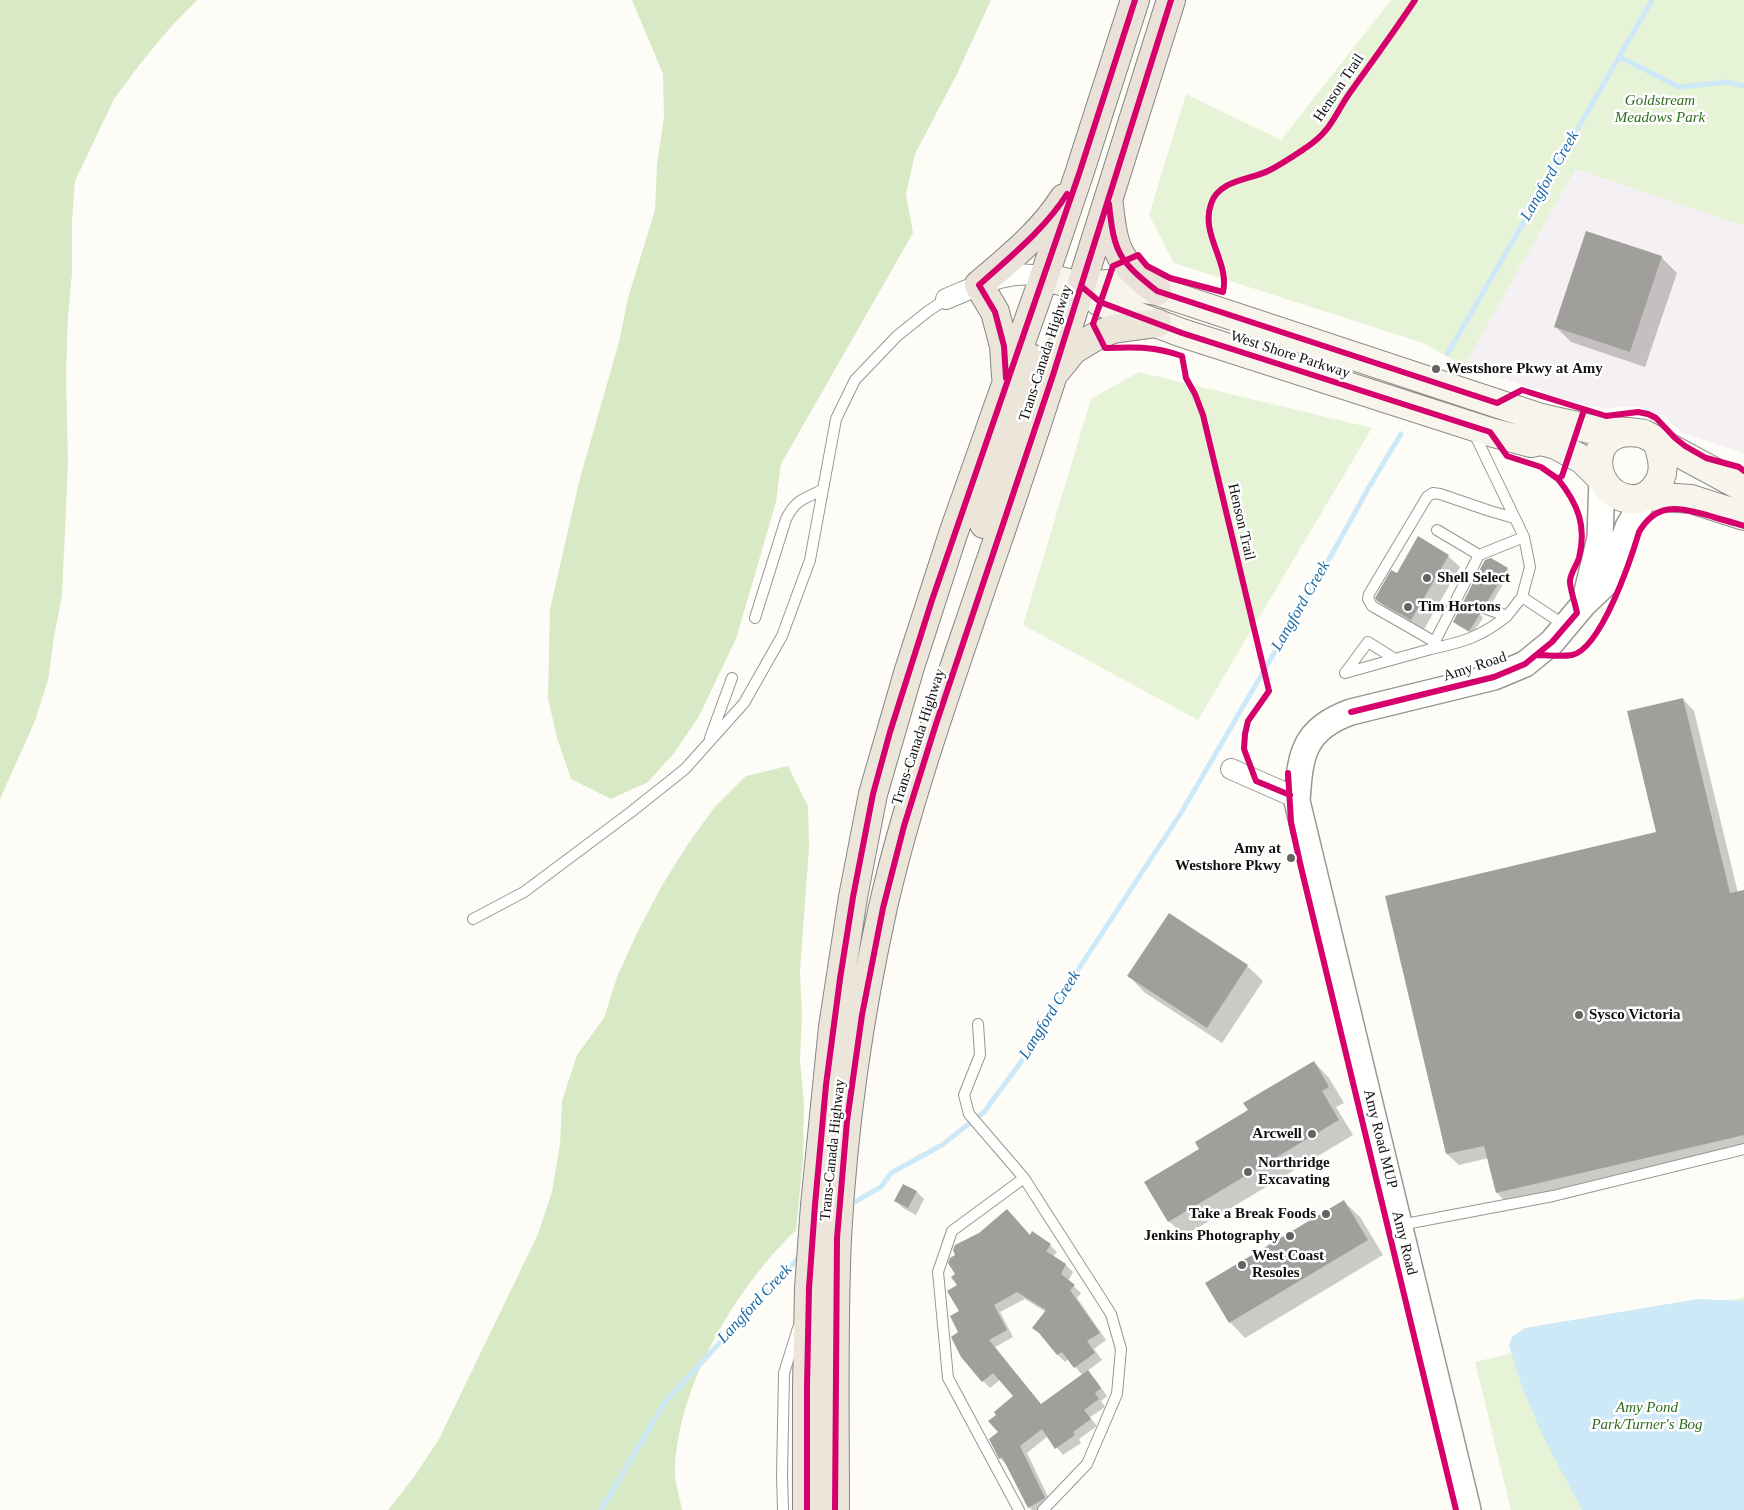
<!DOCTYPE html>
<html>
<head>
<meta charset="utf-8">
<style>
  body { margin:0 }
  canvas { display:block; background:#fdfcf7 }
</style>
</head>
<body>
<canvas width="1744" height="1510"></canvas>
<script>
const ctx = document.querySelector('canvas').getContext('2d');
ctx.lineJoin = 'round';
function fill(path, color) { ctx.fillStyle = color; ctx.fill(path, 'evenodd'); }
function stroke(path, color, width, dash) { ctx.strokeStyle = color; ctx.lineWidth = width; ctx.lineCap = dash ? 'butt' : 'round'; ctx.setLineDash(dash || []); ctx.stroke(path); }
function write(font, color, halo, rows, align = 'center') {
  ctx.font = font + ' Georgia,serif'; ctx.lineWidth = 5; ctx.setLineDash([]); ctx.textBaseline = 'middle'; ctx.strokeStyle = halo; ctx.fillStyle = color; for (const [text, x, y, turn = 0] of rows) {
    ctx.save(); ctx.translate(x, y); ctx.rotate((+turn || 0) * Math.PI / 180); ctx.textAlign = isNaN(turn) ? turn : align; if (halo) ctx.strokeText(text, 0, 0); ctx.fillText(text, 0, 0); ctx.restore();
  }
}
fill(new Path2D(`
  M 1576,169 L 1744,226 L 1744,453 L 1682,433 L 1664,416 L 1635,406 L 1607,408 L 1581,404 L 1464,366 Z`), '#f5f0f3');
fill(new Path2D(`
  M 1391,0 L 1744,0 L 1744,226 L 1576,169 L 1464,366 L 1423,343 L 1174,263 L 1149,215 L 1186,94 L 1281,140 Z
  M 1139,372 L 1372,428 L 1198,720 L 1023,625 L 1091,399 Z
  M 1744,1297 L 1744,1510 L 1511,1510 L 1475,1362 Z`), '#e7f3d7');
fill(new Path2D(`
  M 0,0 L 197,0 L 169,29 L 140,64 L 114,99 L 75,181 L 72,222 L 72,273 L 68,317 L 66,373 L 68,463 L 62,596 L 54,637 L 48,680 L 35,721 L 0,799 Z
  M 632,0 L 991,0 L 957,74 L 915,154 L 906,194 L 913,233 L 781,464 L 776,502 L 736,639 L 698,718 L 674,753 L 648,782 L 611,799 L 571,779 L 557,738 L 548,698 L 550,609 L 580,478 L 619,342 L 628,298 L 655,210 L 657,165 L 664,116 L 663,74 Z
  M 788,766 L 808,806 L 809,848 L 800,971 L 802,1014 L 800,1061 L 804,1104 L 803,1159 L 796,1230 C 735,1289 677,1386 675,1472 C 675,1484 680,1498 682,1510 L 388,1510 L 414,1477 L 439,1439 L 538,1234 L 552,1192 L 560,1144 L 562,1101 L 577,1055 L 604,1018 L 617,977 L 637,933 L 661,887 L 688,844 L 714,808 L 746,776 Z`), '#d8eac5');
fill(new Path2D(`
  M 1698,1299 L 1744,1301 L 1744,1510 L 1582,1510 L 1542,1434 L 1523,1389 L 1509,1346 L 1512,1337 L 1525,1328 Z`), '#cde8f7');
fill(new Path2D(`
  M 1661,257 L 1677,273 L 1645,367 L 1571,342 L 1556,327 Z
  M 1448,556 L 1460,567 L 1423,631 L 1390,612 L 1378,600 Z
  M 1507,569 L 1510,572 L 1491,605 L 1486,604 L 1481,609 L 1480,614 L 1483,618 L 1472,634 L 1457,625 L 1454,622 Z
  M 1683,699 L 1694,711 L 1738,893 L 1744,891 L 1744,1148 L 1508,1204 L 1497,1193 L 1489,1158 L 1459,1165 L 1447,1154 L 1386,897 L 1657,833 Z
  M 1247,966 L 1263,981 L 1222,1043 L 1144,992 L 1129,976 Z
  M 1314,1062 L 1329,1078 L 1344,1103 L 1336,1107 L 1353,1135 L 1184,1236 L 1169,1221 L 1201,1149 Z
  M 903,1185 L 917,1192 L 924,1199 L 916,1215 L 903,1208 L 896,1201 Z
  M 1344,1202 L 1360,1217 L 1383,1255 L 1245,1338 L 1230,1322 Z
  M 1030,1236 L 1050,1245 L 1057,1252 L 1053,1257 L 1066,1265 L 1073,1272 L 1068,1281 L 1081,1293 L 1077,1298 L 1106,1340 L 1094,1349 L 1102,1360 L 1087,1371 L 1095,1379 L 1107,1396 L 1101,1401 L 1105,1407 L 1090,1417 L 1097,1426 L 1079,1439 L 1081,1443 L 1063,1455 L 1048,1436 L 1027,1453 L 1052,1505 L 1043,1510 L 1032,1510 L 1029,1507 L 1007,1465 L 1000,1458 L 990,1440 L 1000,1432 L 1015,1396 L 1001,1379 L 990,1388 L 983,1381 L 961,1311 ZM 1025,1299 L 1046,1312 L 1058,1355 L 1065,1362 L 1069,1359 L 1083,1376 L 1042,1406 L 995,1347 L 1013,1337 L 1000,1312 Z`), '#0003');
stroke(new Path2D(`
  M 1620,57 L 1679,87 L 1728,82 L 1744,86
  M 1448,353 L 1652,0
  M 849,1205 L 881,1187 L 891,1173 L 942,1145 L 984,1112 L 1043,1032 L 1045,1020 L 1181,813 L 1332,554 L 1369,487 L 1401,434
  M 601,1510 L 665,1402 L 802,1254`), '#cde8f7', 5);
fill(new Path2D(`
  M 1586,231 L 1662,256 L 1630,352 L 1554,327 Z
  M 1418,536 L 1449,555 L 1411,620 L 1377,601 L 1375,598 L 1391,570 L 1397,573 Z
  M 1491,558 L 1508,568 L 1487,602 L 1482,601 L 1478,605 L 1477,610 L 1480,614 L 1469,631 L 1453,622 L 1478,573 L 1485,560 Z
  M 1683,698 L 1730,893 L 1744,890 L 1744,1135 L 1496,1193 L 1484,1146 L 1446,1154 L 1385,896 L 1656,832 L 1627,711 Z
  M 1169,913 L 1248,965 L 1207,1028 L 1127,976 Z
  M 1314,1061 L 1329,1087 L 1322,1091 L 1339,1120 L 1168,1222 L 1144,1182 L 1199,1149 L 1195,1142 L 1248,1110 L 1243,1103 Z
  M 903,1184 L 917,1191 L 908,1208 L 894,1201 Z
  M 1344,1200 L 1368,1240 L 1229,1323 L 1205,1283 Z
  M 1007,1209 L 1030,1235 L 1032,1231 L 1051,1244 L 1046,1251 L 1066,1264 L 1061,1274 L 1075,1285 L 1070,1290 L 1100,1333 L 1087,1341 L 1095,1353 L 1074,1368 L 1062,1352 L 1057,1355 L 1039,1333 L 1032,1328 L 1046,1310 L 1017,1292 L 994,1305 L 1007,1330 L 989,1340 L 1041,1404 L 1088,1370 L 1101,1388 L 1095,1393 L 1099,1399 L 1084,1410 L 1091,1419 L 1073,1432 L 1075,1435 L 1055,1449 L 1042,1429 L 1020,1446 L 1045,1498 L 1028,1508 L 1002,1457 L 999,1459 L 989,1439 L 998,1432 L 988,1421 L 996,1415 L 994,1412 L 1013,1396 L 993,1373 L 982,1382 L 961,1357 L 951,1337 L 958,1332 L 950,1316 L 959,1311 L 947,1291 L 957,1285 L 951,1277 L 955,1274 L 948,1263 L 950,1258 L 955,1255 L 953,1250 L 955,1245 L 979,1233 Z`), '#a19f9c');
const service = new Path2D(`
  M 1473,431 L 1524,537 L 1530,567 L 1522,597
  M 1479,555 L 1524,537
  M 1484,608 L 1507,616 L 1522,597 L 1566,626
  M 755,618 L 786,519 C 797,497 805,500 823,489
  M 1435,642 L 1372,606 L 1368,599 L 1369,594 L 1427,497 L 1433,493 L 1440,494 L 1490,511 L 1514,518
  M 1431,649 C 1463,642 1481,637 1507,616
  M 1345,673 L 1368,642 L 1395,659 L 1431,649 L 1479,555 L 1437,530
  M 1345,673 L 1395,659
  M 710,738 L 732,678
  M 473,919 L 524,892 L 631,812 L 685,769 L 744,703 L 782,636 L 810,560 L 836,419 L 855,380 L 897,336 L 927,312 L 946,299
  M 978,1024 L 980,1055 L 964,1095 L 969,1114 L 1024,1178 L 1111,1314 L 1121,1349 L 1117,1394 L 1087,1464 L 1043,1510
  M 1400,1225 L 1553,1196 L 1744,1149
  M 783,1510 L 782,1475 L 784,1373 L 798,1328
  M 1019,1510 L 948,1378 L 938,1272 L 952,1231 L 1024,1178`);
const minor = new Path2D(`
  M 946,299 C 978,286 1009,268 1044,277
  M 1231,769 L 1290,795 L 1297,801`);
const tertiary = new Path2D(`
  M 1584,604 L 1600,538 L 1602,479
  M 1468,1510 L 1297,801 C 1300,755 1303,729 1351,712 L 1494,677 L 1525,664 L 1552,642 L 1583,605 L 1610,579 L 1628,527 L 1646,496`);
const secondary = new Path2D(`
  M 1044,277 L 1081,286 L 1108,284 L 1157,291 L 1541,418 L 1599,431 L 1630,432
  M 1081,286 L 1100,302 L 1182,333 L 1490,432 L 1531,443 L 1541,441 L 1556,445 L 1583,460 L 1602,479
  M 1657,442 C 1663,458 1667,475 1654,489 C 1648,496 1640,500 1630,499 C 1587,494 1584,420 1644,434 L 1744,488
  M 1646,496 L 1691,499 L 1744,516`);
const trunk = new Path2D(`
  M 979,285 L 995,312 L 1004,346 L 1006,376
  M 1057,370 L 1073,350 L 1098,335 L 1113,329 L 1157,323
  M 984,524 L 1033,359
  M 807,1510 L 807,1386 L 809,1288 L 815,1205 L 833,1027 L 853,897 L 873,794 L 909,670 L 953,534 L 1044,277
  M 835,1510 C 835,1420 833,1329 837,1238 C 843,1127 859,1015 883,907 C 909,794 949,684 986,574 C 1019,479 1051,383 1081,286`);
const motorway = new Path2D(`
  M 1109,205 C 1114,253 1119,262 1157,291
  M 1044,277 L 1079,174 L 1135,0
  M 979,285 C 1009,259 1043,232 1064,198
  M 1081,286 L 1171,0`);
stroke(service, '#979795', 12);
stroke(minor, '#979795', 22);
stroke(tertiary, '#979795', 28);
stroke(secondary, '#8e8d8b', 30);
stroke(trunk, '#858482', 30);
stroke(motorway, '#858482', 30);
stroke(service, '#fffffe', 10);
stroke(minor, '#fffffe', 20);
stroke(tertiary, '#fffffe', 25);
stroke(secondary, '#f6f4eb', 28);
stroke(trunk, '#ece5da', 28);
stroke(motorway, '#eae1d8', 28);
stroke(new Path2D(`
  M 1109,204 C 1114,253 1119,261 1157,291 L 1497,403 L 1522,390 L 1606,416 L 1638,412 L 1648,414 L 1656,418 L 1675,438 L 1685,446 L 1706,458 L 1739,467 L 1744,471
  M 1081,286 L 1100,302 L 1182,333 L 1490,432 L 1507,456 L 1541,467 L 1558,479 L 1562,476 L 1584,410
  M 1006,378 L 1004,346 L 995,312 L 979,285 C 1010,257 1045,229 1067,194
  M 1537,655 C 1548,655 1561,657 1572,655 C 1601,649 1631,559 1639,532 C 1657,501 1679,508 1707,515 C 1719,519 1732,522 1744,526
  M 1351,712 L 1494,677 L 1525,664 L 1552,642 L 1577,613 C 1575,603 1571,592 1570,583 C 1569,575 1577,565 1579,558 C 1587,526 1578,504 1558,479
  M 1288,773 L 1291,822 L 1300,863 L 1456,1510
  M 1290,795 L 1256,781 L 1244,749 L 1245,734 L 1248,721 L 1269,691 L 1203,415 L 1195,394 L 1186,378 L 1182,356 C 1154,346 1134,347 1105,348 L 1093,324 L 1113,266 L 1138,255 L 1147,266 L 1170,278 L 1223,292 C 1230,262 1200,235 1211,204 C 1218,180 1250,180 1268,171 C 1282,164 1295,155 1307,147 C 1331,131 1334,116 1349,94 C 1371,63 1394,32 1415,0
  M 807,1510 L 807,1386 L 809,1288 L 815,1205 L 826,1085 L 840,979 L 853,897 L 873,794 L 890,732 L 932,600 L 1079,174 L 1135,0
  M 835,1510 L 837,1238 L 847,1121 L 862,1015 L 883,908 L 904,826 L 936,724 L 1053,375 L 1171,0`), '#d6006c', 6);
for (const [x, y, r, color] of [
  [1436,369,5,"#646362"],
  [1427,578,5,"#646362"],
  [1408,607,5,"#646362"],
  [1291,858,5,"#646362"],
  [1579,1015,5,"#646362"],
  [1312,1134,5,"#646362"],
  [1248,1172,5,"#646362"],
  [1326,1214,5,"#646362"],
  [1290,1236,5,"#646362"],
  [1242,1265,5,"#646362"]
]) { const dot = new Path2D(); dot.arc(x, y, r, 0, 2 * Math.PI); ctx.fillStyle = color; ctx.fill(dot); stroke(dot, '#fff', 2); }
write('15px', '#111', '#fff', [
  ["Henson Trail",1339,88,-56],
  ["Trans-Canada Highway",1046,353,-72],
  ["West Shore Parkway",1290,355,18],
  ["Henson Trail",1241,522,77],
  ["Amy Road",1475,667,-18],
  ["Trans-Canada Highway",919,737,-72],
  ["Amy Road MUP",1380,1139,76],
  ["Trans-Canada Highway",833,1150,-84],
  ["Amy Road",1404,1243,76]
]);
write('italic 15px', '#2f6b1f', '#fff', [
  ["Goldstream",1660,101],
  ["Meadows Park",1660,118],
  ["Amy Pond",1647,1408],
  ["Park/Turner's Bog",1647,1425]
]);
write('bold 15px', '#111', '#fff', [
  ["Westshore Pkwy at Amy",1446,369],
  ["Shell Select",1437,578],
  ["Tim Hortons",1418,607],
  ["Amy at",1281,849,"right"],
  ["Westshore Pkwy",1281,866,"right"],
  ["Sysco Victoria",1589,1015],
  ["Arcwell",1302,1134,"right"],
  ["Northridge",1258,1163],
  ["Excavating",1258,1180],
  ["Take a Break Foods",1316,1214,"right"],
  ["Jenkins Photography",1280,1236,"right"],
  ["West Coast",1252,1256],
  ["Resoles",1252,1273]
], 'left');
write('italic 16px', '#1768a6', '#fff', [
  ["Langford Creek",1550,176,-60],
  ["Langford Creek",1301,606,-60],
  ["Langford Creek",1050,1015,-58],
  ["Langford Creek",755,1304,-47]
]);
</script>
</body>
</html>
